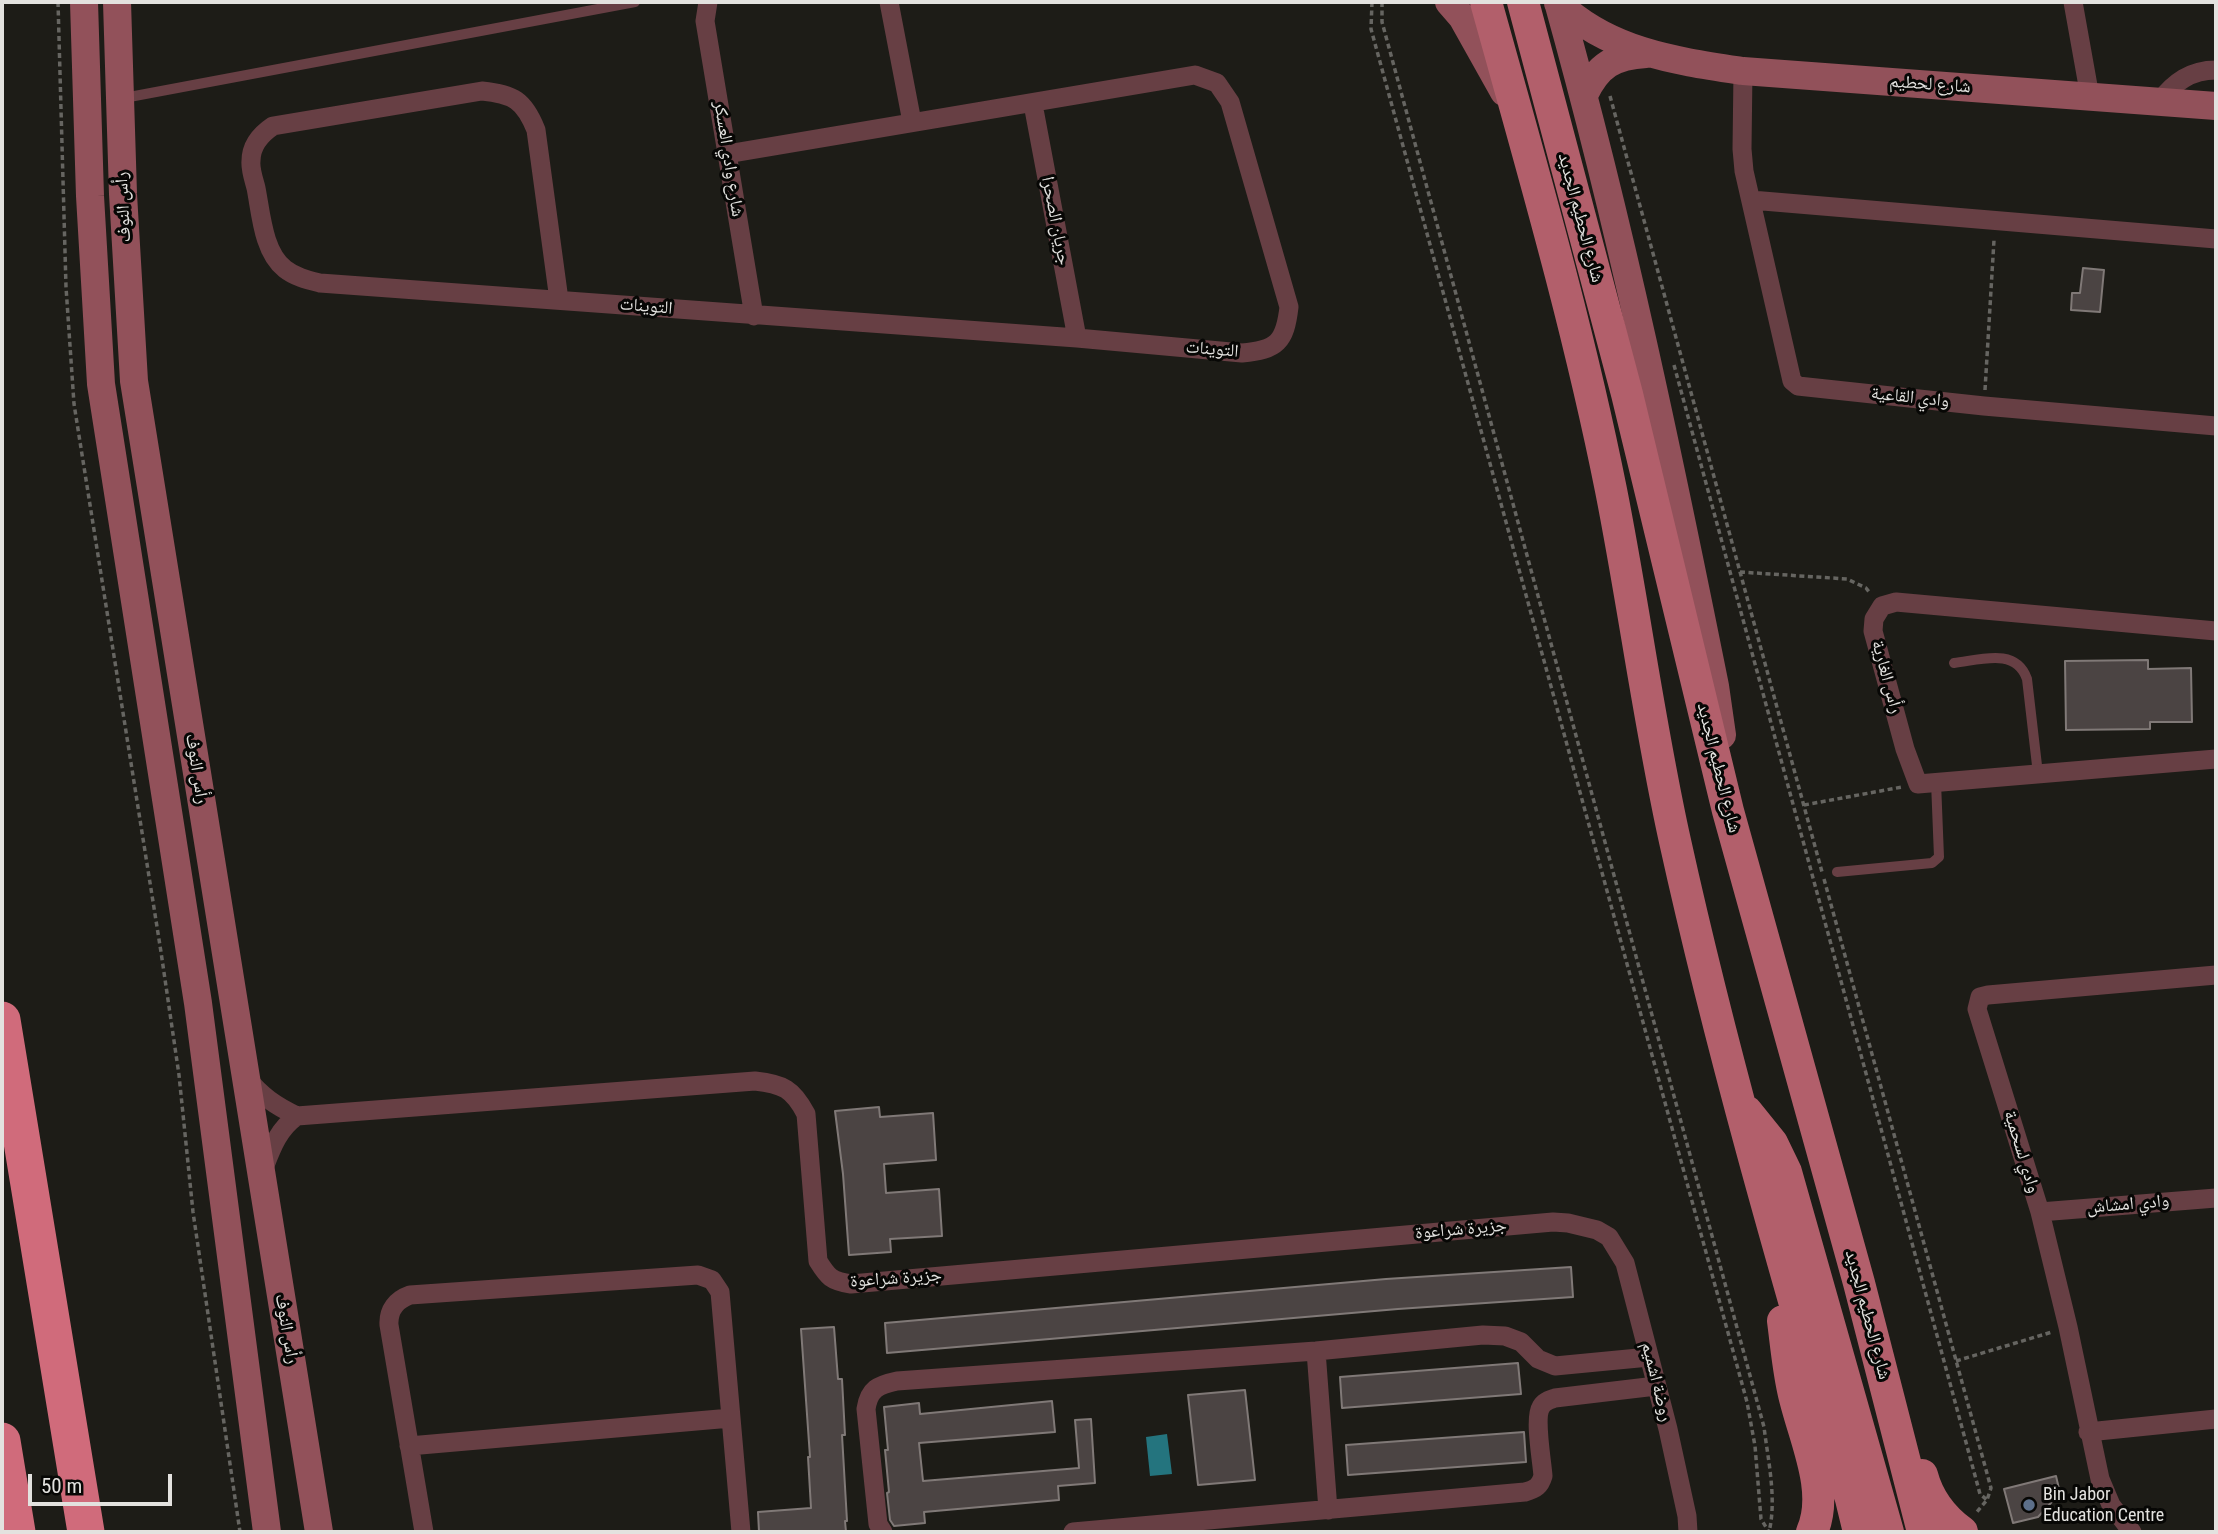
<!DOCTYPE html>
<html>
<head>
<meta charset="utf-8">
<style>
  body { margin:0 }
  #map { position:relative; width:2218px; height:1534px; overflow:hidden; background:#1d1c17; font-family:"Roboto Condensed",sans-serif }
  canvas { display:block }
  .frame { position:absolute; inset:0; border:4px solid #e3e2df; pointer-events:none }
  .scale { position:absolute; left:28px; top:1474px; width:144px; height:32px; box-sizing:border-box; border:4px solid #e3e2df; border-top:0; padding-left:9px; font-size:21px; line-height:24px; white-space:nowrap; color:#e3e2df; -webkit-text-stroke:5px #070705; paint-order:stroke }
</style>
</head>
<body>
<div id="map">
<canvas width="2218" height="1534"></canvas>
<div class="frame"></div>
<div class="scale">50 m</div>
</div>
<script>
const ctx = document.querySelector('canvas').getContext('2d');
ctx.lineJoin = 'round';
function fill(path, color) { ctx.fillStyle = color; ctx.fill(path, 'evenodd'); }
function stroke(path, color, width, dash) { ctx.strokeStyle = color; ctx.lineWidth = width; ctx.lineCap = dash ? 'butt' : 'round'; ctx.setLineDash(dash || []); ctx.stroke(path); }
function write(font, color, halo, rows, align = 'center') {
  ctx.font = font + ' "Roboto Condensed","Noto Naskh Arabic",sans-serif'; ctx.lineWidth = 6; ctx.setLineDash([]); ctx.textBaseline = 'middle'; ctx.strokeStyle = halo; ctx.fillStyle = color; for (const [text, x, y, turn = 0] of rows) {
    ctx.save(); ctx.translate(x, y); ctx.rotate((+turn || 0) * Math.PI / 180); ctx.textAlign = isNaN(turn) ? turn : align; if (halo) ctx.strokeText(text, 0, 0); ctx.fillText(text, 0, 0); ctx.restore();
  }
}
fill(new Path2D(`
  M 1167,1434 L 1172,1474 L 1150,1476 L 1146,1437 Z`), '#24747e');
const building = new Path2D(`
  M 2083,268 L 2104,270 L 2100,312 L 2071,310 L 2072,293 L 2080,293 Z
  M 2148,660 L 2148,669 L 2191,668 L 2192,722 L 2150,722 L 2150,729 L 2066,730 L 2065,661 Z
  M 879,1107 L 880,1117 L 933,1113 L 936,1160 L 884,1164 L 886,1193 L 939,1189 L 942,1236 L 890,1239 L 891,1252 L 849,1255 L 843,1174 L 835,1111 Z
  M 1571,1267 L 1573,1297 L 1398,1309 L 887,1353 L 885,1323 L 1386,1279 Z
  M 834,1327 L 838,1379 L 842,1379 L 845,1435 L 842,1435 L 847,1521 L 845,1521 L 846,1532 L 759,1532 L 758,1512 L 811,1508 L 808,1457 L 810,1457 L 801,1329 Z
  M 1518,1363 L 1521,1394 L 1342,1408 L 1340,1377 Z
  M 1245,1390 L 1255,1480 L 1198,1485 L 1188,1395 Z
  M 1052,1401 L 1055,1432 L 919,1443 L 923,1481 L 1079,1468 L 1075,1420 L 1091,1419 L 1095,1483 L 1058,1486 L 1059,1500 L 924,1512 L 925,1523 L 894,1526 L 890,1520 L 887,1493 L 889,1492 L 885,1450 L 888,1450 L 884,1407 L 919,1403 L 920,1414 Z
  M 1524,1432 L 1526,1462 L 1348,1475 L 1346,1445 Z
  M 2056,1476 L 2060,1493 L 2038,1517 L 2013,1523 L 2004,1489 Z`);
fill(building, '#4b4443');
stroke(building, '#807977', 2);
stroke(new Path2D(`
  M 58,2 L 66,287 L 74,404 L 161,952 L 179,1075 L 193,1212 L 240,1532
  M 1372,2 L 1371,29 L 1747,1402 L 1755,1446 L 1761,1519 L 1769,1532
  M 1382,2 L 1382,22 L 1764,1427 C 1768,1460 1777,1499 1769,1532
  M 1610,96 L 1822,872
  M 1674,365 L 1980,1494 L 1987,1500
  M 1985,390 L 1994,240
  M 1740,572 L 1847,579 L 1866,588 L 1870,593
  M 1804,805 L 1902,787
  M 1824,879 L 1991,1488 L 1987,1500 L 1976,1513
  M 1956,1361 L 2052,1332`), '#666561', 3.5, [5, 3.5]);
stroke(new Path2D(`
  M 124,98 L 635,2
  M 1954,663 C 1980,660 2016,647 2027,679 L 2038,774
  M 1837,872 L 1932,863 L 1939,857 L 1936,782`), '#673f44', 10);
stroke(new Path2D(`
  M 708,2 L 705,21 L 754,316
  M 889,2 L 912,122
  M 2073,2 L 2090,97
  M 1743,71 L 1742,149 L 1744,171 L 1792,381 L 1798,386 L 1984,406 L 2216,426
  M 2159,102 C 2174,82 2191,70 2216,70
  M 1033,104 L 1077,338
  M 1751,200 L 2216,239
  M 559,300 L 536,130 C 524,100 513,94 482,91 L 273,126 C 261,134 251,145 251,161 C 250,169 254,180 256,188 C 261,213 263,252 285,269 C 295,277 308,280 320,283 L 1077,338 L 1242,353 C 1277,350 1285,342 1289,307 L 1230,102 L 1217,83 L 1195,75 L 727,154
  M 2216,631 L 1896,602 L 1882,606 L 1874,619 L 1873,631 L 1905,749 L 1918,784 L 2216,759
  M 246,1077 C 261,1096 276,1106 297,1116 L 755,1081 C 783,1084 793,1089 806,1114 L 818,1261 C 828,1277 831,1281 851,1284 L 1553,1222 L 1568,1223 L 1597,1230 L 1609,1237 L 1625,1263 L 1668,1429 L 1687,1516 L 1688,1532
  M 262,1173 C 271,1150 277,1130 297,1116
  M 2040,1212 L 2216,1198
  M 1316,1351 L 1328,1510
  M 2088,1432 L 2216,1419
  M 409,1446 L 731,1418
  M 424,1532 L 389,1325 C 388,1310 396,1300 410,1295 L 698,1275 L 712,1280 L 720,1292 L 741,1532
  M 883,1532 L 878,1524 L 866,1409 C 869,1389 878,1385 897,1381 L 1316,1351 L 1483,1335 L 1505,1336 L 1521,1342 L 1538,1359 L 1555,1366 L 1649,1357
  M 1073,1532 L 1525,1492 C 1536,1489 1540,1486 1543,1476 C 1542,1461 1534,1418 1541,1407 C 1544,1401 1550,1400 1555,1398 L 1656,1386
  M 2132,1532 L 2111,1505 L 2100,1479 L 2068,1327 L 2040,1212 L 1977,1009 L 1980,997 L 1988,995 L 2216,975`), '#673f44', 19);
stroke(new Path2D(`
  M 84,2 L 90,196 L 101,384 L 198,1003 L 267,1532
  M 117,2 L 123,194 L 134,381 L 319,1532
  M 1449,2 L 1462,17 L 1504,92
  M 1558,2 C 1621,227 1669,457 1715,686 L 1722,735
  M 1558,3 C 1609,52 1676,61 1743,71 L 2216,106
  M 1584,95 C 1598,65 1614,56 1646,54`), '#92515a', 28);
stroke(new Path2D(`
  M 1486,2 C 1531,164 1578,325 1611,490 C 1634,606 1649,724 1675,841 C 1724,1063 1788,1281 1851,1499 L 1859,1532
  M 1523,2 L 1627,394 L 1728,811 L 1859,1283 L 1923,1532
  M 1747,1112 L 1772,1143 L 1786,1172 L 1888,1532
  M 1783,1321 C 1786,1344 1788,1367 1793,1390 C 1802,1434 1831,1489 1812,1532
  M 1922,1475 C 1928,1498 1943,1518 1962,1532`), '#b25f6b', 32);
stroke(new Path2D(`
  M 2,1020 L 86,1532
  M 2,1441 L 17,1532`), '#d06b7b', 37);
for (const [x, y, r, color] of [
  [2029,1505,7,"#5c6f8a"]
]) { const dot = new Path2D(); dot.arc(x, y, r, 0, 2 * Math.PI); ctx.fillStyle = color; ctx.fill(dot); stroke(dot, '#070705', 2.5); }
write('18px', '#e3e2df', '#070705', [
  ["شارع لحطيم",1930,85,4],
  ["شارع وادي العسكر",728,159,81],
  ["رأس النوف",124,207,-93],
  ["شارع الحطيم الجديد",1580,218,75],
  ["جريان الصحرا",1055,221,79],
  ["التوينات",646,307,5],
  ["التوينات",1212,350,5],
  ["وادي القاعية",1910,398,6],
  ["رأس الغارية",1886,677,75],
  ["شارع الحطيم الجديد",1718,768,76],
  ["رأس النوف",196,769,81],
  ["وادي لسحمية",2021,1152,73],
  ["وادي امشاش",2128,1205,-5],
  ["جزيرة شراعوة",1461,1230,-5],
  ["جزيرة شراعوة",896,1279,-4],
  ["شارع الحطيم الجديد",1867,1315,75],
  ["رأس النوف",286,1329,80],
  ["روضة اشميم",1656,1382,76]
]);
write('18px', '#e3e2df', '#070705', [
  ["Bin Jabor",2043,1495],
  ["Education Centre",2043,1516]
], 'left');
</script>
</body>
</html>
